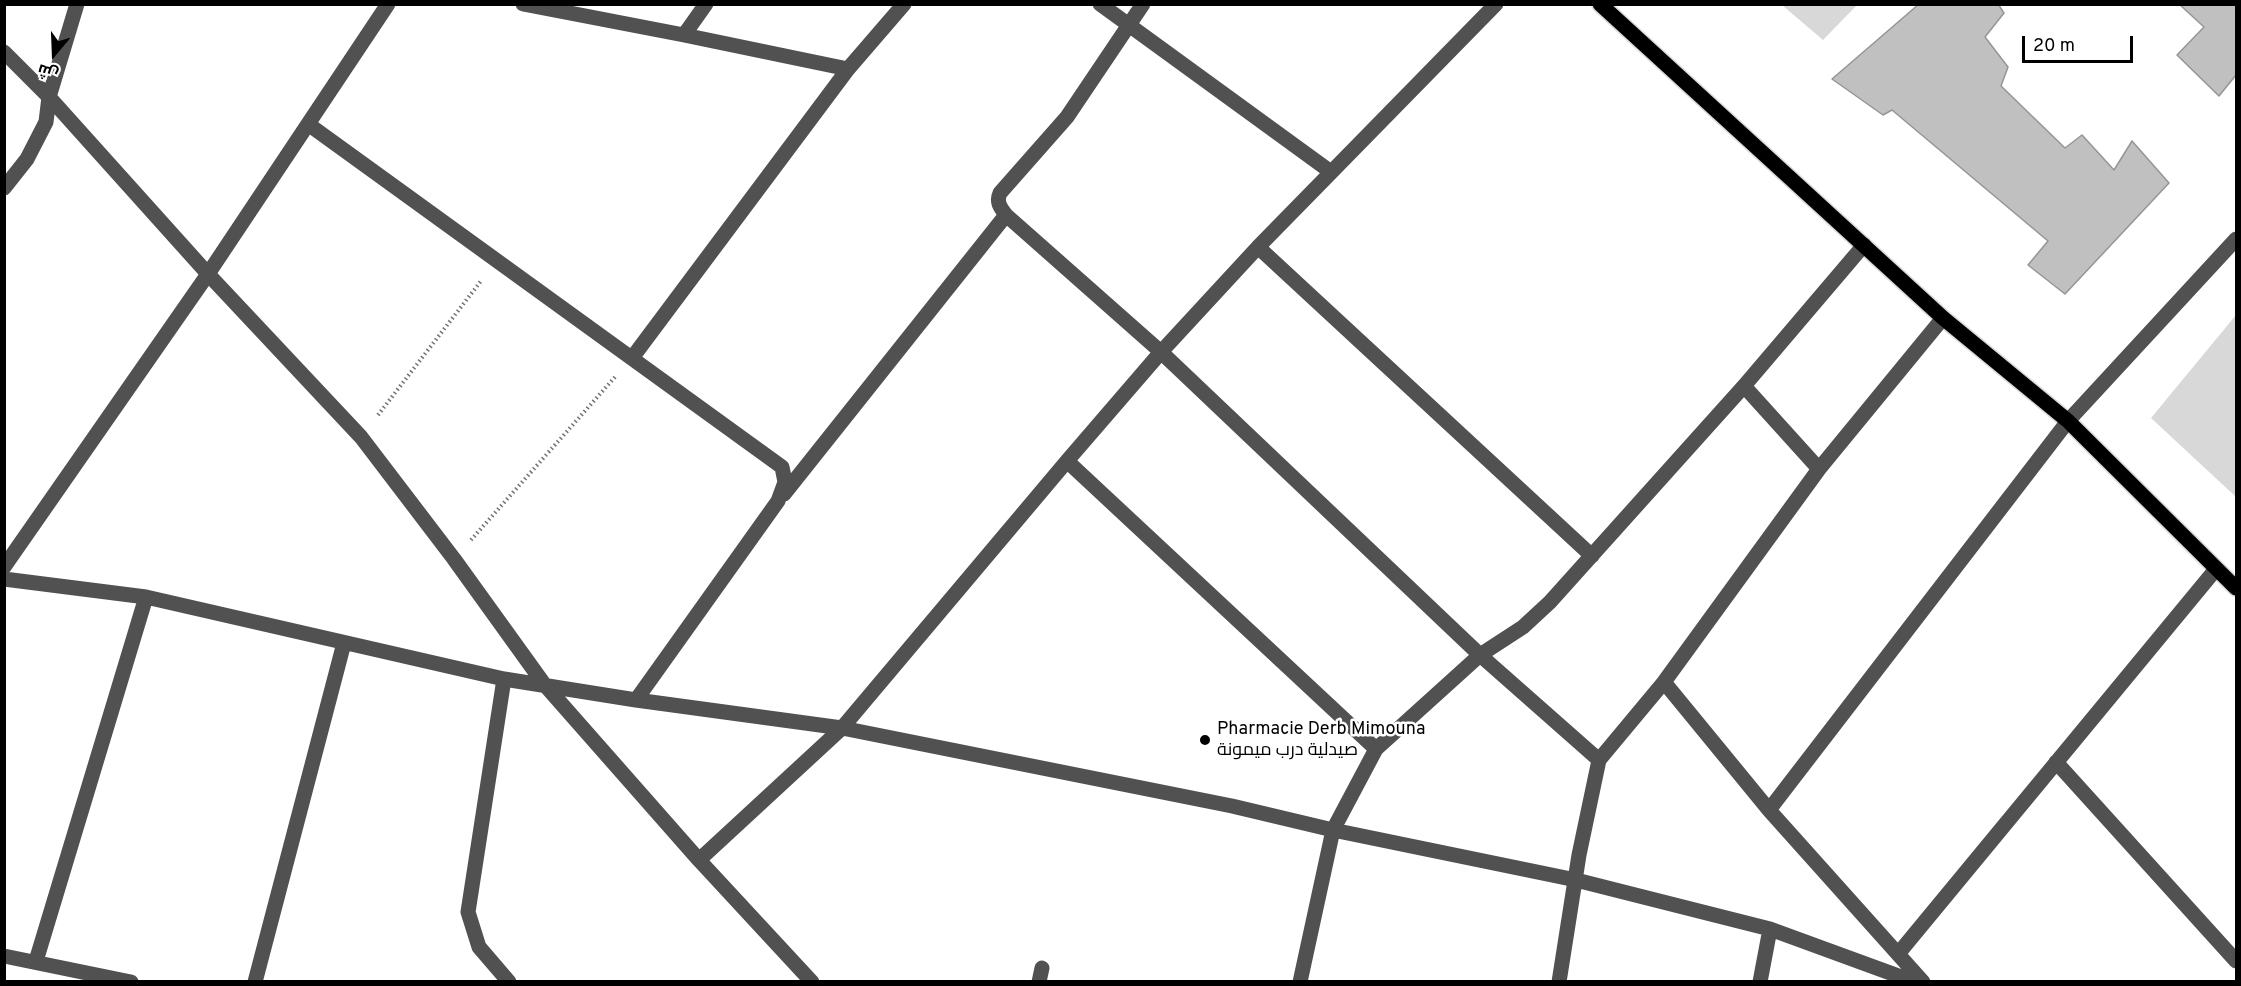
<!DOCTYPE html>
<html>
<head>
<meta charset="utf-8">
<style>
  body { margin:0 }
  #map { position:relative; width:2241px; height:986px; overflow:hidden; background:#fff; font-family:Overpass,Cairo,sans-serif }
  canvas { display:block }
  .frame { position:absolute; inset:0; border:6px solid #000; pointer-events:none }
  .north { position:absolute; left:24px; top:24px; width:60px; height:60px; -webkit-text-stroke:4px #fff; paint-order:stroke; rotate:199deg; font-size:16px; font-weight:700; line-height:24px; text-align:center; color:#000 }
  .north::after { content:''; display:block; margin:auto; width:21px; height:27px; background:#000; clip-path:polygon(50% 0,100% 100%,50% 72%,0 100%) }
  .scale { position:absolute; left:2022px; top:36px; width:111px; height:27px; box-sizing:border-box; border:3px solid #000; border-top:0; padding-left:8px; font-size:18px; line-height:21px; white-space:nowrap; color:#000; -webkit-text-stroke:4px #fff; paint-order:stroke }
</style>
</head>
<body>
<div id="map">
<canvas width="2241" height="986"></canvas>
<div class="frame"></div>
<div class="north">ش</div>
<div class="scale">20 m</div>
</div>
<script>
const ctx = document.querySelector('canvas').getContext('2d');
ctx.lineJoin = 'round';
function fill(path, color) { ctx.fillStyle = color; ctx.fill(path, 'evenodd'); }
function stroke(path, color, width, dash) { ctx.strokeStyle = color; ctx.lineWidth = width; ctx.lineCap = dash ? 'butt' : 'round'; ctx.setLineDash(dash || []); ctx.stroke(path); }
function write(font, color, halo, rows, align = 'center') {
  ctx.font = font + ' Overpass,Cairo,sans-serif'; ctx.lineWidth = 5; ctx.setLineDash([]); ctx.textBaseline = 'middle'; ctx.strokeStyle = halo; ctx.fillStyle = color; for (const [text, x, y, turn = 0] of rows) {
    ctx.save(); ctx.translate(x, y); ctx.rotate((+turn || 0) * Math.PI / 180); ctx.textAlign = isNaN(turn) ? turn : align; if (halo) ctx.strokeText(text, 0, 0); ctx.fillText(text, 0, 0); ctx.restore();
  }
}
fill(new Path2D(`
  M 1782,5 L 1857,5 L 1823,40 Z
  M 2236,315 L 2236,497 L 2151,418 Z`), '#d8d8d8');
const building = new Path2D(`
  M 1919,4 L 1998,4 L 2004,13 L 1985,37 L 2008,67 L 2001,86 L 2065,148 L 2082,135 L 2114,170 L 2132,141 L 2169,183 L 2065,294 L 2028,265 L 2048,241 L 1892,110 L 1883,115 L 1832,79 Z
  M 2179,4 L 2236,4 L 2236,75 L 2219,96 L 2177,55 L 2204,27 Z`);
fill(building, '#c0c0c0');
stroke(building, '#959595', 1.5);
const major = new Path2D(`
  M 1600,4 L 1943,318 L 2068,421 L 2236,588`);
stroke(major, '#dbdbdb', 18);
stroke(new Path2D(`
  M 378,415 L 481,281
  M 471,540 L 615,377`), '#737373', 4, [1.5, 3]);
stroke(new Path2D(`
  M 523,4 L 684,35 L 848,69
  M 1100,4 L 1331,172
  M 1143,4 L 1067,117 L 1000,193 C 996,202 1000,207 1006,215 L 1161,352 L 1480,655 L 1599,760
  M 684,35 L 706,4
  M 4,52 L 49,97 L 208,274 L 361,437 L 454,559 L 544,684 L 699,860 L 812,982
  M 308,124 L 782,467 L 785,482 L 778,501 L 636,700
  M 4,188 L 27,159 L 46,122 L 49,97 L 77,4
  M 1258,247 L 1592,556
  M 632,358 L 848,69 L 904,4
  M 1744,386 L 1819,469
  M 1067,461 L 1376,749
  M 784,494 L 1006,215
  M 4,567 L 208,274 L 388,4
  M 4,579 L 146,597 L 504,679 L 636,700 L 842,728 L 1232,806 L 1333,830 L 1576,880 L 1770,929 L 1915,982
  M 504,679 L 468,912 L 479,947 L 509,982
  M 1664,682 L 1769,810 L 1923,982
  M 2056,762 L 2236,961
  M 1769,810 L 2068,421 L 2236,239
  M 699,860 L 842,728 L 1067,461 L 1161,352 L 1258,247 L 1496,4
  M 1898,954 L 2216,569
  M 4,956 L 131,982
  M 36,961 L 146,597
  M 255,982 L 344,643
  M 1039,982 L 1042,968
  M 1300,982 L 1333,830 L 1376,749 L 1480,655 L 1523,627 L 1550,602 L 1744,386 L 1864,245
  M 1559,982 L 1579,855 L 1599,760 L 1664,682 L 1819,469 L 1943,318
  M 1760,982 L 1770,929`), '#515151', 15);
stroke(major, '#000', 15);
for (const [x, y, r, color] of [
  [1205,740,6,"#000"]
]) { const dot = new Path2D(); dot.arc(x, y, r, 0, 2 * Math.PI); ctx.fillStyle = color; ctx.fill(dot); stroke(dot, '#fff', 2); }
write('18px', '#000', '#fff', [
  ["Pharmacie Derb Mimouna",1217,730],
  ["صيدلية درب ميمونة",1217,751]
], 'left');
</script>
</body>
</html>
